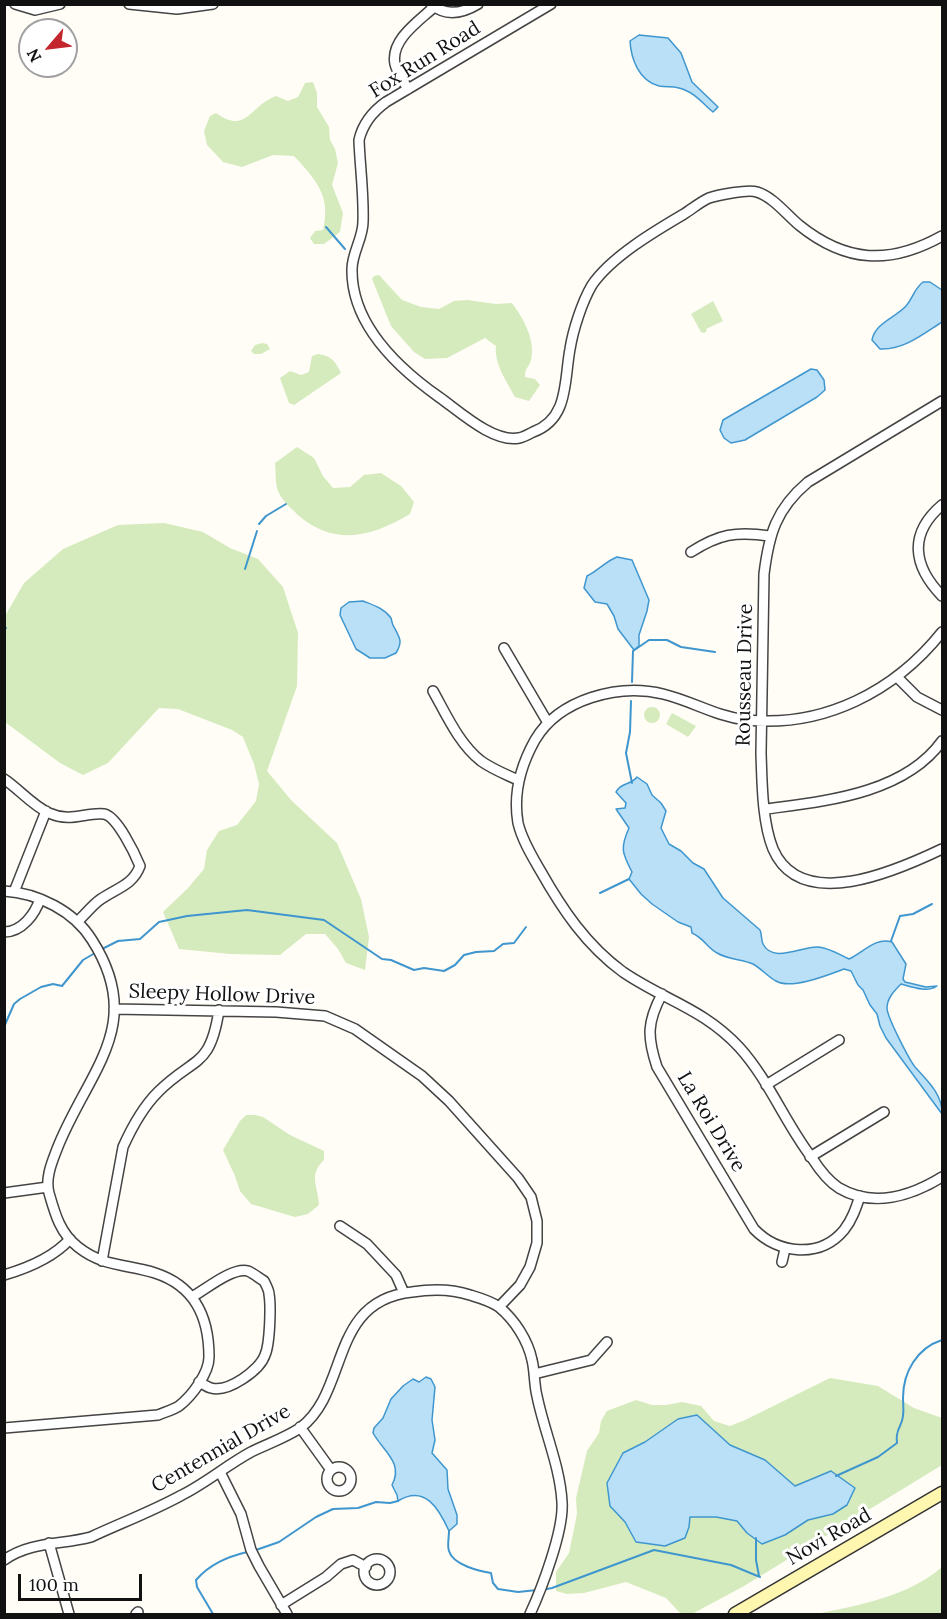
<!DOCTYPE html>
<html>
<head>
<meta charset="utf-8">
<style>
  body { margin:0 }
  #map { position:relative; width:947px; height:1619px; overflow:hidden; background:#fffdf5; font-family:Lora,serif }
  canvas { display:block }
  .frame { position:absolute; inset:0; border:6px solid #111; pointer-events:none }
  .north { position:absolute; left:18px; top:18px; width:60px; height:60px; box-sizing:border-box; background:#fff; border:2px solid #a0a0a0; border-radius:50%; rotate:242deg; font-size:16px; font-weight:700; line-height:24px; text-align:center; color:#111 }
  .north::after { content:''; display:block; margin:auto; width:21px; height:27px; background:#c4262e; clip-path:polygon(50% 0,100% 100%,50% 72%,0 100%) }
  .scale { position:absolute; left:18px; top:1574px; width:124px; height:27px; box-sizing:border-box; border:3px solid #111; border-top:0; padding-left:8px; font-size:18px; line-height:21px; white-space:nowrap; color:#111; -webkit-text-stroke:4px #fff; paint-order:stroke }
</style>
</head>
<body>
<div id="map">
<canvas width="947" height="1619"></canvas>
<div class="frame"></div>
<div class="north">N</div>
<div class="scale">100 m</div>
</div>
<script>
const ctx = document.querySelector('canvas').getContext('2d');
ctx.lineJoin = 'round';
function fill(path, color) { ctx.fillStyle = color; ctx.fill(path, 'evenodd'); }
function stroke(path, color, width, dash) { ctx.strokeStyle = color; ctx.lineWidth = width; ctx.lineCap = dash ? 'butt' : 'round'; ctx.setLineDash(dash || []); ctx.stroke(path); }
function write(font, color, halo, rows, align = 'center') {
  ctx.font = font + ' Lora,serif'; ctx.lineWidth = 6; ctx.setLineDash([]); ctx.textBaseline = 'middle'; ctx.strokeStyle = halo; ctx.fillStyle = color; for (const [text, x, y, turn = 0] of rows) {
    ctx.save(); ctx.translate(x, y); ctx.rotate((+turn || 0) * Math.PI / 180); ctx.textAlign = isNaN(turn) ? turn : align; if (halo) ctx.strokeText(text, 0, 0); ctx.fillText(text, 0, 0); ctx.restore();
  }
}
fill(new Path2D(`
  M 313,82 L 317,93 L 317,107 L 329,127 L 330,140 L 335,149 L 338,163 L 332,185 L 343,213 L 340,232 L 324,244 L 314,244 L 310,238 L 315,231 L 323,230 C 331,196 317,181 294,156 L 273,155 L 242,167 L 223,162 L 207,145 L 204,131 L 210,116 L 216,113 C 247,135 249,106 276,96 L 288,101 L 298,97 L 305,83 Z
  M 379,275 L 402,300 L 421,307 L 439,309 L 454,301 L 467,300 L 496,304 L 512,303 C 523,318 536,340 531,360 C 529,368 525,367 525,377 L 535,379 L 540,385 L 529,401 L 515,397 C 507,382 494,364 496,346 L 485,338 L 447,358 L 425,359 L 414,352 L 391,326 L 372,279 L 374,276 Z
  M 713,301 L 723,321 L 706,329 L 707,331 L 704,333 L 701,332 L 691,314 Z
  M 262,343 L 267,344 L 270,349 L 261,354 L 254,354 L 251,351 L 255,345 Z
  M 318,354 C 332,356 335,361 341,373 L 294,405 L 289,403 L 280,378 L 290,371 L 301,375 L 309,372 L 312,356 Z
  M 297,447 L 314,458 L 323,476 L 333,488 L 350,487 L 364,475 L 381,473 L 401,486 L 414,502 L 410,514 C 373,536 336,547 299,516 C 291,508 283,502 278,491 C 275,483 276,472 275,463 Z
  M 164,523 L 203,532 L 230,548 L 258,559 L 283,587 L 298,633 L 297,686 L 267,771 L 291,800 L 337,843 L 361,899 L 369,937 L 365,970 L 346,963 L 338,949 L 325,934 L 306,934 L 280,955 L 230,954 L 179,949 L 163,912 L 188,888 L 204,869 L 207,850 L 219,831 L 237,825 L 256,801 L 259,784 L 254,764 L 243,737 L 232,730 L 178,709 L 159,708 L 108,763 L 83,775 L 60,763 L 5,722 L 5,616 L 24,583 L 63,549 L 118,525 Z
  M644 715a8 8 0 1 1 16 0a8 8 0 1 1-16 0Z
  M 672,713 L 696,726 L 688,737 L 666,724 Z
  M 246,1115 L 255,1115 L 263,1117 L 290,1135 L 324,1151 L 324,1160 C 308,1175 318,1186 319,1205 L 308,1214 L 295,1217 L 251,1204 L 240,1191 L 235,1176 L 223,1150 L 240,1121 Z
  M 830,1378 L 878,1386 L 914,1408 L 942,1418 L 942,1465 L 744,1586 L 692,1614 L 681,1614 L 666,1598 L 626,1582 L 584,1593 L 567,1594 L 556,1591 L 556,1572 L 569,1553 L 577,1514 L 576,1498 L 587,1451 L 599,1433 L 601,1421 L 607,1411 L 636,1400 L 652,1405 L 666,1405 L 682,1402 L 701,1406 L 714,1421 L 730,1426 L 745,1420 ZM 697,1415 L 730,1445 L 765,1460 L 795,1486 L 809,1482 L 833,1514 L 808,1520 L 785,1535 L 747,1533 L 737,1521 L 716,1517 L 690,1517 L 689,1527 L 665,1546 L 636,1542 L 625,1522 L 623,1453 L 645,1442 L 678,1419 Z
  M 942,1567 L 942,1614 L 817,1614 C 860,1605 909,1596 942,1567 Z`), '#d5ebbd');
const water = new Path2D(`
  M 639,35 L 668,38 L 681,53 L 692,82 L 718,107 L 713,112 C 704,105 697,95 687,91 C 676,85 669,88 659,86 C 639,81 631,59 630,41 Z
  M 923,282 L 930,282 L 942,290 L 942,322 C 923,334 904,350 880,349 L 872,340 C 875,323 895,318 906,306 C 914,297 913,290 923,282 Z
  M 811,369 L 817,370 L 824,380 L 825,390 L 817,397 L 745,440 L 731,443 L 724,438 L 720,430 L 723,420 Z
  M 617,557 L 632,560 L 649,600 L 647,611 L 639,635 L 639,646 L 634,650 L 618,629 L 614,616 L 607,604 L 595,602 L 584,588 L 587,576 C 599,570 606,561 617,557 Z
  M 363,601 C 373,605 384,608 391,618 C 392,621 392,625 394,627 C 400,638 403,642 396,653 L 385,658 L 370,658 L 356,649 L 340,615 L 341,608 L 349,602 Z
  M 637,777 L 647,784 L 652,795 L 661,803 L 666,811 L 661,828 L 669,844 L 681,851 L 693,863 L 704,869 L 723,898 L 760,930 C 762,934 761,940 763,944 C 773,964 802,946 818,947 C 830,948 838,954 849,959 C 864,952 875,937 892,942 L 906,964 L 903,979 L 905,982 L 926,987 L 937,986 C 928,993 912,987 901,984 C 895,990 887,998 887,1008 C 887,1017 909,1059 915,1067 C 927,1080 943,1095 942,1114 L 886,1038 L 880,1026 L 877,1014 L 870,1005 L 863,990 L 858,985 L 851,971 L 844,969 C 828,975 791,990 776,981 C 768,977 762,969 753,964 C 742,959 729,960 717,953 C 706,947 705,939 692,933 L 691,927 L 678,922 L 652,904 L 641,894 L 629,879 L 632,872 C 622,853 620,848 629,828 L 616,809 L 625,808 L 626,803 L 616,792 C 620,783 631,785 637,777 Z
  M 426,1377 L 431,1379 L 435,1387 L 432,1420 L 435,1440 L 432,1453 L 447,1470 L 448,1489 L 457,1515 L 457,1524 L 449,1531 C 439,1509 425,1484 398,1501 L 397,1495 L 392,1485 C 404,1463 383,1451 373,1433 L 374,1428 L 383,1418 L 391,1399 L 403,1386 L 413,1379 L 419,1382 Z
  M 697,1415 L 730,1445 L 765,1460 L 795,1486 L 831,1471 L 855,1488 L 847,1505 L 833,1514 L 808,1520 L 785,1535 L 762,1544 L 747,1533 L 737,1521 L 716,1517 L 690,1517 L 689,1527 L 685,1538 L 665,1546 L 636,1542 L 625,1522 L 610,1506 L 607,1483 L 623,1453 L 645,1442 L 678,1419 Z`);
fill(water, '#b9e0f7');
stroke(water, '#3f96cf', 1.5);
stroke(new Path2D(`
  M 326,227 L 345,249
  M 259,524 L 266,516 L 286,504
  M 245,569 L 257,531
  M 4,627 L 6,628
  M 632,682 L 633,651 L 649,640 L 667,640 L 681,647 L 715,652
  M 631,701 L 630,732 L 626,753 L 632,783
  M 600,893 L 629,879
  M 891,941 L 900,916 L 913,914 L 932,904
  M 100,950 L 118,941 L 140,939 L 159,922 L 187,916 L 247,910 L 324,920 L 382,959 L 391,960 L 414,970 L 424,968 L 444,971 L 455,965 L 464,955 L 476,952 L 494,951 L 503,944 L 514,943 L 526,927
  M 4,1027 L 14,1004 L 20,999 L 41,987 L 53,984 L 62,986 L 83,960 L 95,953
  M 836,1476 L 878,1457 L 897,1443 C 895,1429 902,1427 903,1416 C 904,1409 903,1404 903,1398 C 903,1372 917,1348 942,1340
  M 449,1531 C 449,1538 447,1545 449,1551 C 453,1565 479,1571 491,1573 L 493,1583 L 498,1589 L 518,1592 L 537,1590
  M 756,1538 L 756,1560 L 759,1576
  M 256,1550 L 279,1542 L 316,1517 L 333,1509 L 358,1508 L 376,1502 L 390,1503 L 398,1501
  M 542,1590 L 552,1588 L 654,1550 L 731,1565 L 760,1577
  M 213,1614 L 197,1587 L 196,1580 C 210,1564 227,1557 247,1552`), '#3f96cf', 2);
const minor = new Path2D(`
  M 15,4 L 35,10 L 60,4
  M 129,4 L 177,9 L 213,4
  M 431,4 C 446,17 463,13 478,4
  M 551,4 L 386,102 C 372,112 363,123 359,140 C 360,167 364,195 363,222 C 363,238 352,253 352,269 C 351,324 398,368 439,397 C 459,411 493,443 519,438 C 524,437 529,434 533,432 C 569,419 564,381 570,349 C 573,330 582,302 592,285 C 611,257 655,231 684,214 C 692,209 700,202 709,198 C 718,195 748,189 757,192 C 773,197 786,214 799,225 C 846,263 890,265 942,236
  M 408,89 C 404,82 397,73 395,64 C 390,40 419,21 434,7
  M 942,401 L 808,482 C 776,509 769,534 764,574 L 761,753 C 762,781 762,822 773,849 C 801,914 898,870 942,849
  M 942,505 C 908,534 913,566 942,596
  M 691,552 C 719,534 736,531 770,536
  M 942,632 C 895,691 824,728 746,720 C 715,716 692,701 663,694 C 619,683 559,699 535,740 C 521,765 513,794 518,823 C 522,840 532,856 540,870 C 562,909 586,945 623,972 C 664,1000 704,1009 739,1047 C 769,1080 785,1123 812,1158 C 819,1169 828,1181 839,1188 C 873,1208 911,1196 942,1177
  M 504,648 L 548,723
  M 897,677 L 917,697 L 942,710
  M 433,691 C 446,714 459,744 481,761 C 492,769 505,774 518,780
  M 4,779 C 19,789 33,806 49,813 C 71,823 85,812 104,814 C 117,816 135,854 140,866 C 133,885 117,888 101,899 C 92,905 85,915 77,922
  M 766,809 C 825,801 904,794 942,741
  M 4,891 C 38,893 74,911 92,940 C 147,1026 87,1072 57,1149 C 52,1162 45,1178 49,1193 C 55,1214 60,1233 78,1247 C 103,1267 127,1264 155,1273 C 195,1286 209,1317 209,1357 C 209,1373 192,1396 179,1406 C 173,1410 165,1412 158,1415 L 4,1428
  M 14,892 L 46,811
  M 4,932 C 22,932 35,914 40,899
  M 662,994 C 647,1022 647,1037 657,1067 L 754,1229 C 778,1254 820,1259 844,1230 C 852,1220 856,1208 860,1196
  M 114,1009 L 276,1012 L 325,1016 L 355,1029 L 422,1076 L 449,1101 L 518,1178 L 531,1197 L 537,1221 L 537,1243 L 530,1267 L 520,1285 L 499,1307
  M 766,1085 L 839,1040
  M 810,1157 L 884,1112
  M 4,1193 L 48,1187
  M 340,1226 L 367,1244 L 396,1275 L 404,1293
  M 102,1261 L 123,1147 C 132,1127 142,1108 158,1092 C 194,1056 210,1069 219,1010
  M 782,1262 L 785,1249
  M 4,1275 C 28,1268 53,1258 70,1239
  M 192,1297 C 205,1290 232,1267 248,1271 C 253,1273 259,1278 264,1281 C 266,1285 269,1290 269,1294 C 271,1306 270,1344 265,1355 C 260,1370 228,1393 211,1388 C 207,1387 203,1384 199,1382
  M 534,1374 L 591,1360 L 607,1342
  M 300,1427 L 331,1470
  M327 1479a12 12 0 1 1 24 0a12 12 0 1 1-24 0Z
  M 220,1472 L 241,1514 L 251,1550 L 259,1566 L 287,1614
  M 49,1543 L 69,1614
  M364 1572a13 13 0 1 1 26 0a13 13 0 1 1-26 0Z
  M 4,1560 C 31,1541 62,1545 91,1537 C 121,1523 153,1511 182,1495 C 206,1483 227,1465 251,1452 C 267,1444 285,1438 300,1428 C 350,1391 328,1301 412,1292 C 431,1289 452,1289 470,1295 C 480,1298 491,1301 499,1307 C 515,1320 528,1341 532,1360 C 535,1372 534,1385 537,1396 C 544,1431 560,1466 562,1502 C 564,1530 542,1588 530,1614
  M 281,1605 L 326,1577 L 341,1564 L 353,1560 L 366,1567
  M 136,1614 L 138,1612`);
const secondary = new Path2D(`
  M 735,1614 L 942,1493`);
stroke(minor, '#444', 12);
stroke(secondary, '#333', 15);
stroke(minor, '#fff', 9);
stroke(secondary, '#fff6b0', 12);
write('20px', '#111', '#fff', [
  ["Fox Run Road",425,60,-32],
  ["Rousseau Drive",745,675,-89],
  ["Sleepy Hollow Drive",222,995,2],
  ["La Roi Drive",711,1122,59],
  ["Centennial Drive",221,1449,-30],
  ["Novi Road",829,1537,-30]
]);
</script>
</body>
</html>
